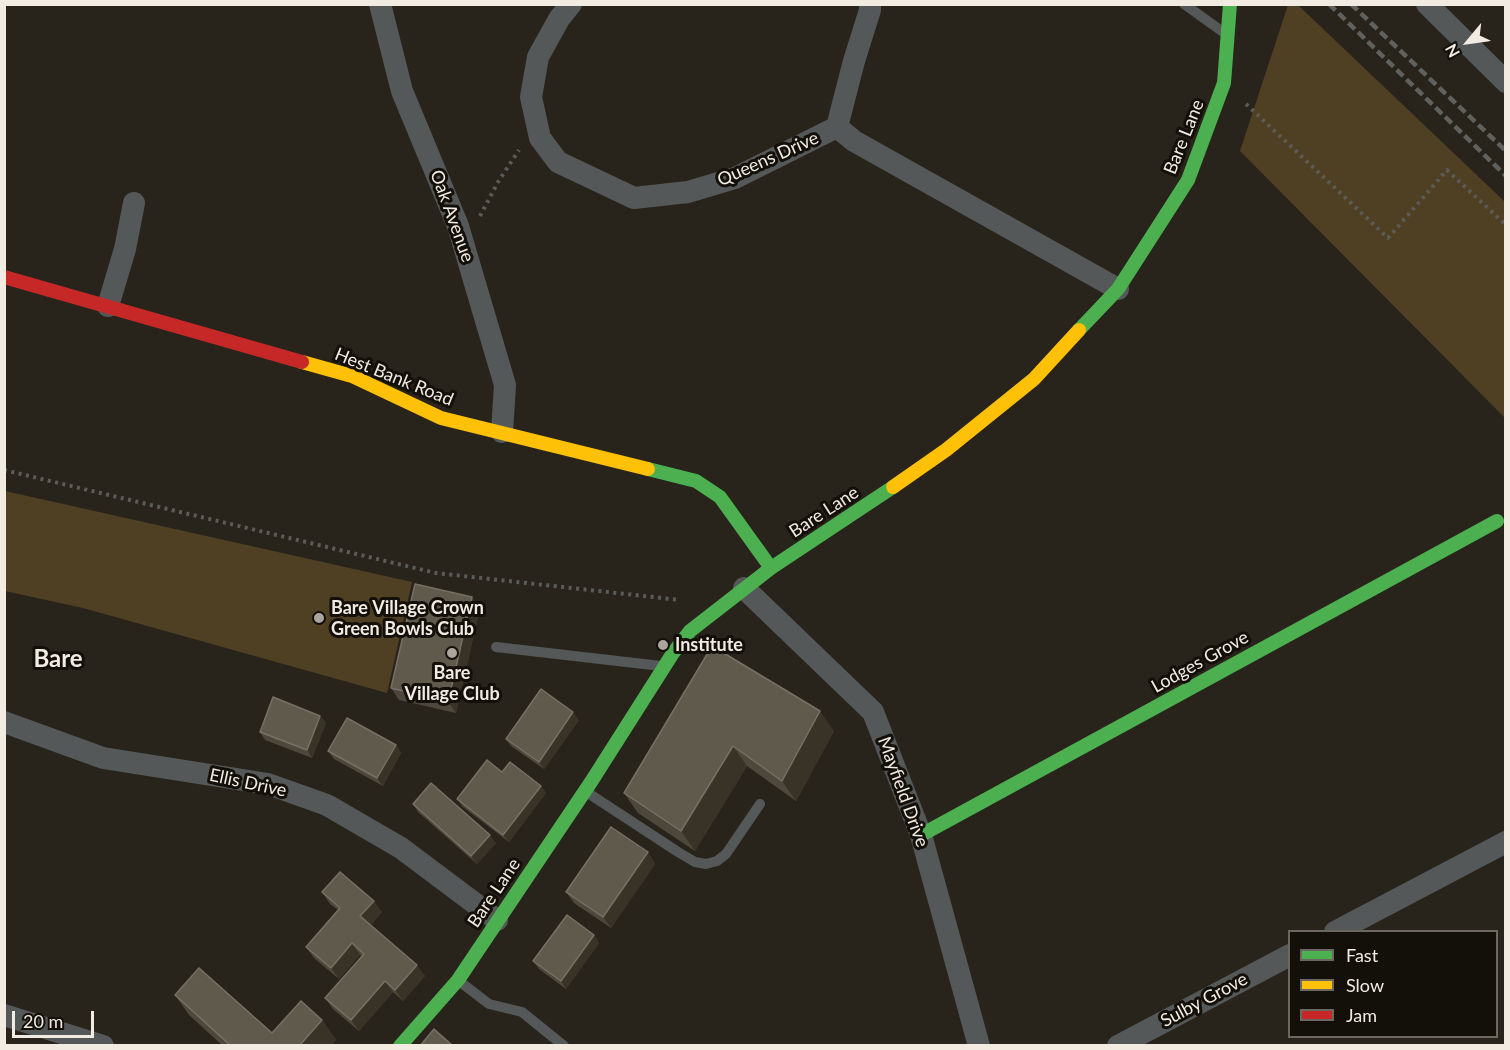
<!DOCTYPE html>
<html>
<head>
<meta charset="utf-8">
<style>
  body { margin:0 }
  #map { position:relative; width:1510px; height:1050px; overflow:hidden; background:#28241c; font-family:Lato,sans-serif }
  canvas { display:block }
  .frame { position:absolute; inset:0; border:6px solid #f1ebe2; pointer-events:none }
  .legend { position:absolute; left:1288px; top:930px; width:210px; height:108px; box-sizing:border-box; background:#130f09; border:2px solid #6c6760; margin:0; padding:8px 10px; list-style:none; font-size:18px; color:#f1ebe2 }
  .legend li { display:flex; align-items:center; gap:12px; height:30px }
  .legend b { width:30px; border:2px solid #6c6760 }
  .north { position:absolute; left:1438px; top:12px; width:60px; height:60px; -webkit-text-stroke:4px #130f09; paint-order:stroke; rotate:241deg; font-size:16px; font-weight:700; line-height:24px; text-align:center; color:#f1ebe2 }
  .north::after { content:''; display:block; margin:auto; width:21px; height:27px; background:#f1ebe2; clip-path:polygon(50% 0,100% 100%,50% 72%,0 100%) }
  .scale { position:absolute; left:12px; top:1011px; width:82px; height:27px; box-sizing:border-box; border:3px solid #f1ebe2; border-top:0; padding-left:8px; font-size:18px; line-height:21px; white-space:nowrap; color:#f1ebe2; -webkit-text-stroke:4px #130f09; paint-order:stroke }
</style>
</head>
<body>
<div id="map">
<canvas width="1510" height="1050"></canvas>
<div class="frame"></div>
<ul class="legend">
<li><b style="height:8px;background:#4caf50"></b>Fast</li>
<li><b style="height:8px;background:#ffc107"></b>Slow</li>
<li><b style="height:8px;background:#c62828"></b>Jam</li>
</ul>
<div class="north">N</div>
<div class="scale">20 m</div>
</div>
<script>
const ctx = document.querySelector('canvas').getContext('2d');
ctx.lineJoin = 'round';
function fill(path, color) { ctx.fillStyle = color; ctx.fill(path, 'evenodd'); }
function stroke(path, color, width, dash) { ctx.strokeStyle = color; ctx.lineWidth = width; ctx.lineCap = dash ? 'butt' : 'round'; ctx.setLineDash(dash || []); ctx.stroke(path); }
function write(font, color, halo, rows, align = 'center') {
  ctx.font = font + ' Lato,sans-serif'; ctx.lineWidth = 6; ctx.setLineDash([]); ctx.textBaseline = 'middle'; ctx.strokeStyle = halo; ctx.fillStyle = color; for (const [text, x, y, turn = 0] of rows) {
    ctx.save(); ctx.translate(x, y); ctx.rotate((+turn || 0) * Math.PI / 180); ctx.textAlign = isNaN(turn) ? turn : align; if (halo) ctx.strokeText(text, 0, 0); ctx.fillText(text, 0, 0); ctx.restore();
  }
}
fill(new Path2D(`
  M 1288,5 L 1298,5 L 1505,202 L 1505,418 L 1240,151 Z
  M 5,491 L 412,582 L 387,693 L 83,608 L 5,591 Z`), '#504023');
stroke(new Path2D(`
  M 1246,104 L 1388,238 L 1447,170 L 1506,225
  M 480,216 L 498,182 L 519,150
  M 4,470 L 436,573 L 680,600`), '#5b5b58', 4, [3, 4.5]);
stroke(new Path2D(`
  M 1184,4 L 1223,32
  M 496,647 L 661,666
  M 588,793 L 678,852 L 695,862 L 706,864 L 717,861 L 726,854 L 760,804
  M 459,981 L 489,1004 L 522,1012 L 564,1046`), '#555858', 10);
stroke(new Path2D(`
  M 380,4 L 402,91 L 458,226 L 505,385 L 502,432
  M 571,4 L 559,19 L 538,57 L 531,97 L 540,138 L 558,162 L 634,198 L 688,192 L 735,178 L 837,127 L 854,61 L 870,10 L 870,4
  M 1427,4 L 1506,82
  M 837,127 L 854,141 L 1118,289
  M 108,306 L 125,249 L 134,203
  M 744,588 L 873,712 L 921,835 L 979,1046
  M 4,722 L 103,758 L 268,784 L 327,805 L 401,848 L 497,920
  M 1335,932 L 1506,842
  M 4,1015 L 103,1046
  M 1118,1046 L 1290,955`), '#555858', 22);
stroke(new Path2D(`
  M 1079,330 L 1118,289 L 1188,180 L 1224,83 L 1230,4
  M 648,469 L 696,481 L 720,497 L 771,568
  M 921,835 L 1497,521
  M 400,1046 L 458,980 L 591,782 L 673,653 L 690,631 L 771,568 L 893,487`), '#4caf50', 14);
stroke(new Path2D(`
  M 302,362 L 352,376 L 441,418 L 648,469
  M 893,487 L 946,450 L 1034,379 L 1079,330`), '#ffc107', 14);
stroke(new Path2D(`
  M 4,277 L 302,362`), '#c62828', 14);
stroke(new Path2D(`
  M 1329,4 L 1506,176
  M 1351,4 L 1506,151`), '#60605d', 4.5, [9, 4.5]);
fill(new Path2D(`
  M 472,597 L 480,608 L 456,713 L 399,700 L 391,688 Z
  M 712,646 L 834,731 L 796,801 L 747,766 L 695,851 L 638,813 L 624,793 Z
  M 320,716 L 326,723 L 312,758 L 265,740 L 260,732 Z
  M 579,720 L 544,769 L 511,746 L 506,739 Z
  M 396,745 L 401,753 L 383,786 L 334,759 L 328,751 Z
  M 541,786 L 546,793 L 509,842 L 463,807 L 457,799 Z
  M 413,804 L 496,843 L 477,864 L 418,812 Z
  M 648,852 L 655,864 L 611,928 L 574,903 L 566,892 Z
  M 322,892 L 382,912 L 371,925 L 425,976 L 403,1001 L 393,992 L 359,1031 L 333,1009 L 325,998 L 362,956 L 360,955 L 339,979 L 314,958 L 306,947 L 338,910 L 330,904 Z
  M 594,935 L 599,943 L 566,989 L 539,969 L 533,961 Z
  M 175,995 L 272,1033 L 322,1020 L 336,1040 L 331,1046 L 223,1046 L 189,1015 Z`), '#4e483c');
fill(new Path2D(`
  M 472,597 L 480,608 L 456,713 L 448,702 Z
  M 820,711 L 834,731 L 796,801 L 782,781 Z
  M 573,712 L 579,720 L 544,769 L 539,762 Z
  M 320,716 L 326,723 L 312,758 L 307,750 Z
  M 396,745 L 401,753 L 383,786 L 377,778 Z
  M 733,746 L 747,766 L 695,851 L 681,831 Z
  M 541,786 L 546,793 L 509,842 L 503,835 Z
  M 490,835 L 496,843 L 477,864 L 471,856 Z
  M 648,852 L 655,864 L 611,928 L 603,917 Z
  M 374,901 L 382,912 L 368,928 L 360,916 Z
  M 594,935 L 599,943 L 566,989 L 561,981 Z
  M 352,943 L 360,955 L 339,979 L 331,968 Z
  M 417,965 L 425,976 L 403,1001 L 395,990 Z
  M 385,981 L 393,992 L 359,1031 L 351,1020 Z
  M 322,1020 L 336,1040 L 331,1046 L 299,1046 Z`), '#383227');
const building = new Path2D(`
  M 415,584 L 472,597 L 448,702 L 391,688 Z
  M 712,646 L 820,711 L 782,781 L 733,746 L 681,831 L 624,793 Z
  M 541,689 L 573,712 L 539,762 L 506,739 Z
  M 273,697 L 320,716 L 307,750 L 260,732 Z
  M 347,718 L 396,745 L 377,778 L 328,751 Z
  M 487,760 L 502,772 L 510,762 L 541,786 L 503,835 L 457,799 Z
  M 431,783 L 490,835 L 471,856 L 413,804 Z
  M 611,827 L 648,852 L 603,917 L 566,892 Z
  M 340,872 L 374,901 L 360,916 L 417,965 L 395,990 L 385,981 L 351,1020 L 325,998 L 364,954 L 352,943 L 331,968 L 306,947 L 340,908 L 322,892 Z
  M 567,915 L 594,935 L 561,981 L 533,961 Z
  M 199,968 L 272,1033 L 301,1001 L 322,1020 L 299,1046 L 231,1046 L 175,995 Z
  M 434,1029 L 453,1046 L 420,1046 Z`);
fill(building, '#605a4d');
stroke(building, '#767065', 1.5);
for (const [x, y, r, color] of [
  [319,618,6,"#aba59d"],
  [663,645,6,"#aba59d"],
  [452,653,6,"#aba59d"]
]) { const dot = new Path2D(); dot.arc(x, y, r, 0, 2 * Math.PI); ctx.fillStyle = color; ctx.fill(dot); stroke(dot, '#130f09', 2); }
write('18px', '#f1ebe2', '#130f09', [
  ["Bare Lane",1184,137,-68],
  ["Queens Drive",768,159,-24],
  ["Oak Avenue",452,216,70],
  ["Hest Bank Road",394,377,22],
  ["Bare Lane",824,512,-33],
  ["Lodges Grove",1200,662,-29],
  ["Ellis Drive",248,783,12],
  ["Mayfield Drive",903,792,70],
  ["Bare Lane",494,893,-56],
  ["Sulby Grove",1204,1000,-28]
]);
write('bold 18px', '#f1ebe2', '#130f09', [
  ["Bare Village Crown",331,608],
  ["Green Bowls Club",331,629],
  ["Institute",675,645],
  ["Bare",452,673,"center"],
  ["Village Club",452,694,"center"]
], 'left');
write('bold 24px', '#f1ebe2', '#130f09', [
  ["Bare",58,659]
]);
</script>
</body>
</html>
